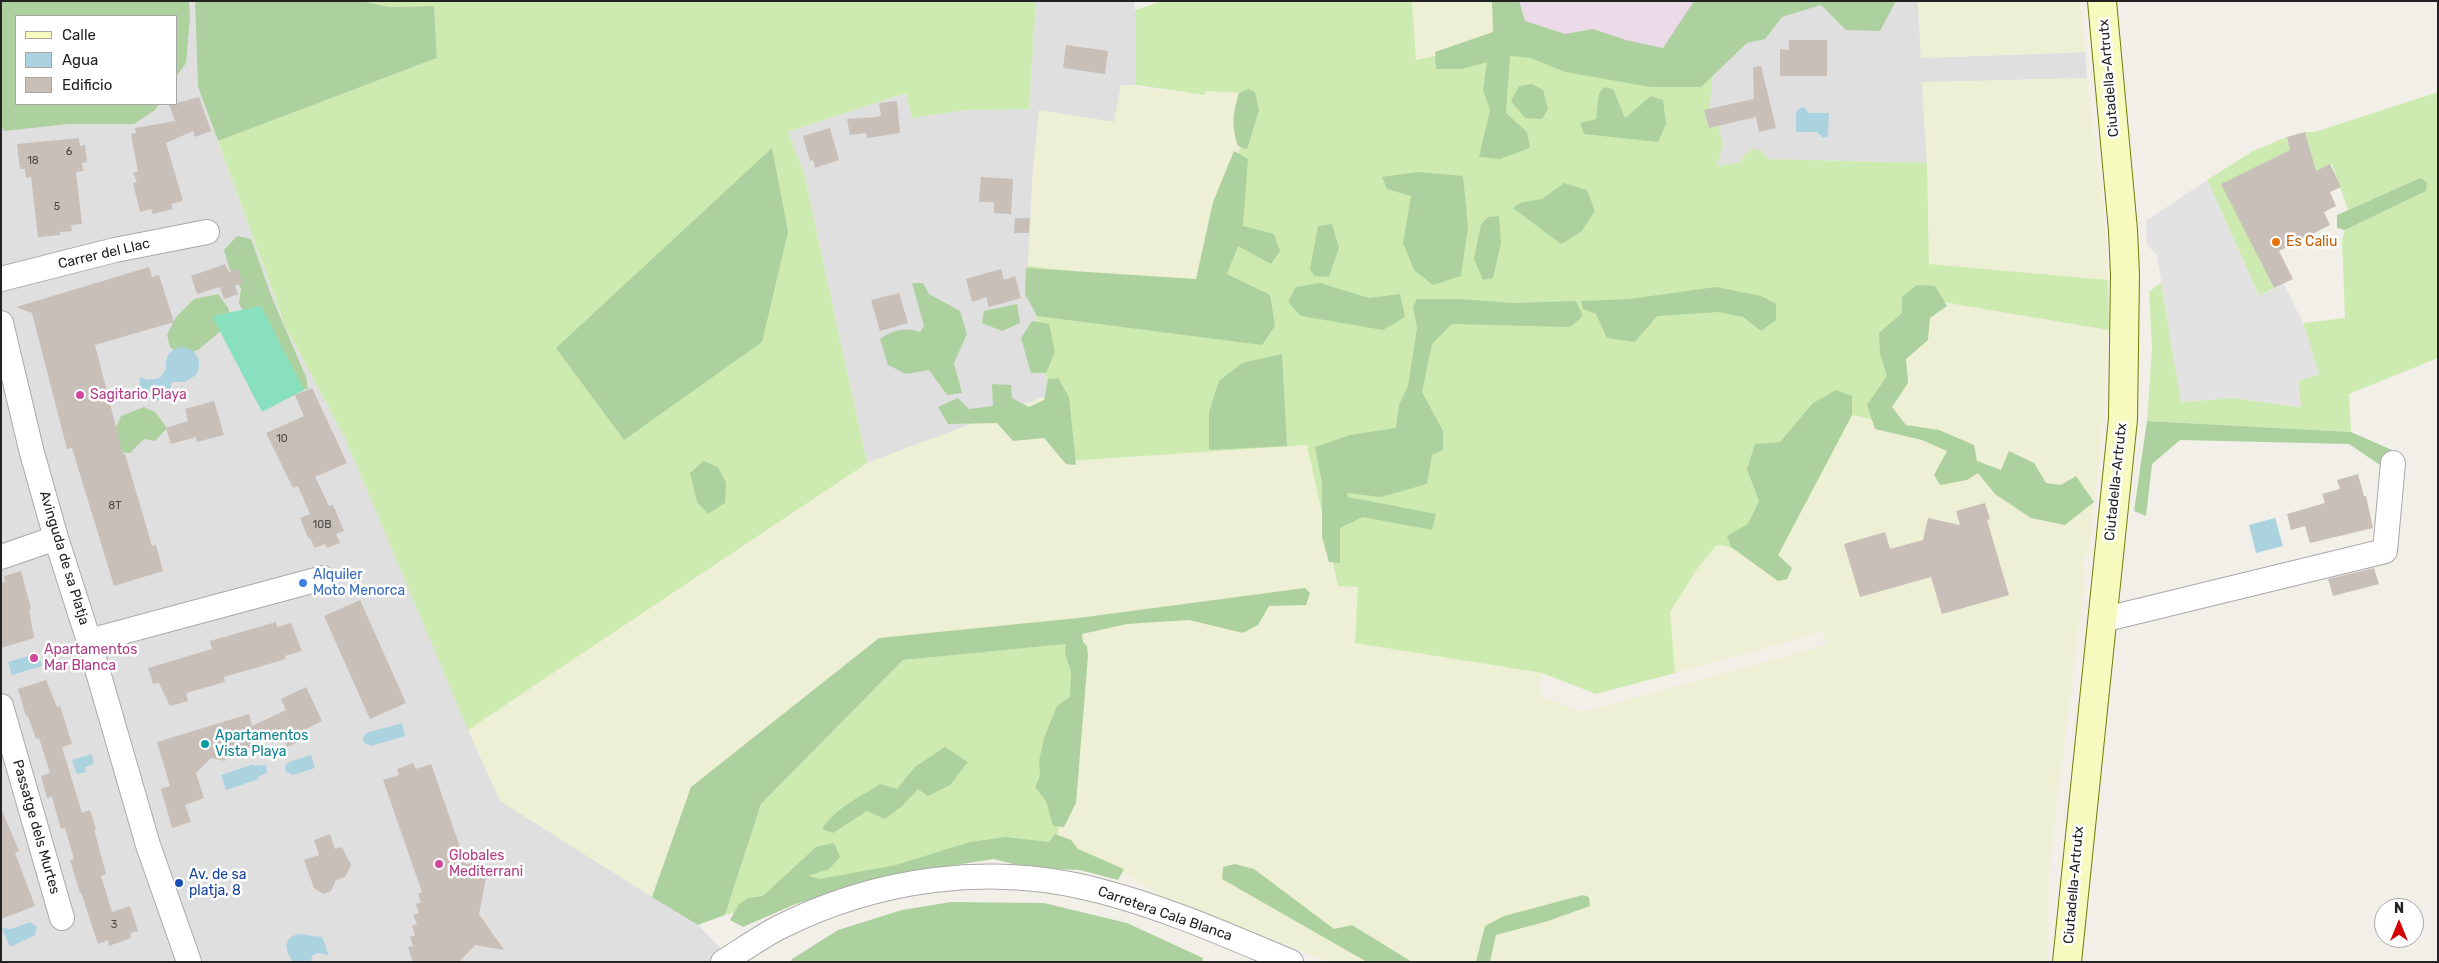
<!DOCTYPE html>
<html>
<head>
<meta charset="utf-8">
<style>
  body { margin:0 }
  #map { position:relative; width:2439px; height:963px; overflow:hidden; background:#f2efe9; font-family:Rubik,sans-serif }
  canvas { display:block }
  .frame { position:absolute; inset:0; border:2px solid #222; pointer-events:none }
  .legend { position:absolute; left:15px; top:15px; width:162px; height:90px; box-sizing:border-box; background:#fff; border:1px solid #a7a7a7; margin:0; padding:6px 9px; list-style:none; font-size:15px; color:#222 }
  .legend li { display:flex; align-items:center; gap:10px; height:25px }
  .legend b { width:25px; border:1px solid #a7a7a7 }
  .north { position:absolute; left:2374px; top:898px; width:50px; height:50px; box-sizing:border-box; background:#fff; border:1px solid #a7a7a7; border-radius:50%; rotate:0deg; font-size:14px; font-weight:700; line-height:20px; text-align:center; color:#222 }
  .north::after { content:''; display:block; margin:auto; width:18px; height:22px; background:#d40000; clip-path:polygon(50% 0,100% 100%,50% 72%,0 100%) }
</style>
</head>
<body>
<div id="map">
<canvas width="2439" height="963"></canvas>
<div class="frame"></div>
<ul class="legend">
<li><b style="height:6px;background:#f7fabf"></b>Calle</li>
<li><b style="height:14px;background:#aad3df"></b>Agua</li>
<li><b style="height:14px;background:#c7bfb8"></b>Edificio</li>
</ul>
<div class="north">N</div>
</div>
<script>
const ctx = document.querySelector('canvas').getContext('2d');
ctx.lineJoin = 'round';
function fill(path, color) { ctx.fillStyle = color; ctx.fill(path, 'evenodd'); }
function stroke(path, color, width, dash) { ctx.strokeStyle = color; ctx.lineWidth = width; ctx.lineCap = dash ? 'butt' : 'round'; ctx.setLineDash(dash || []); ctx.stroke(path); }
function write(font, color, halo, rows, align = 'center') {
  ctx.font = font + ' Rubik,sans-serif'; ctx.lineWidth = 5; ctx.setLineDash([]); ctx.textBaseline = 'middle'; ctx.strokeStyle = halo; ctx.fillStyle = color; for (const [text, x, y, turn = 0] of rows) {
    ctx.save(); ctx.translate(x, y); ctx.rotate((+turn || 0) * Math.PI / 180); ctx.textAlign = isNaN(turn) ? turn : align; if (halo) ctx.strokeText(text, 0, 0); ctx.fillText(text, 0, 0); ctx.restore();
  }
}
fill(new Path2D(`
  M 1,1 L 195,1 L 198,87 L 286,328 L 346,440 L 500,800 L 698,925 L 734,962 L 1,962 ZM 16,16 L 176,16 L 176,104 L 16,104 Z
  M 1036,1 L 1134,1 L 1135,10 L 1136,85 L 1121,85 L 1114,122 L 1039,111 L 1033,171 L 1028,266 L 1049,395 L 867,463 L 804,173 L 788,132 L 906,93 L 912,118 L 966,110 L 1029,109 Z
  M 1730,1 L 1918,1 L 1921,58 L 2085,52 L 2087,78 L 1922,83 L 1927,163 L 1769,159 L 1761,151 L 1741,162 L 1717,166 L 1723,145 L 1719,126 L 1709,128 L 1704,110 L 1715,57 Z`), '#e0dfdf');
fill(new Path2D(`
  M 1503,1 L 1716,1 L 1687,67 L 1508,39 Z`), '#ebdbe8');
fill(new Path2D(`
  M 1412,1 L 1502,1 L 1508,39 L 1415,60 Z
  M 1918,1 L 2080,1 L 2085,52 L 1921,58 Z
  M 2087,78 L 2103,201 L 2108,280 L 1929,264 L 1927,163 L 1922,82 Z
  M 1121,85 L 1205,95 L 1205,91 L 1247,93 L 1241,142 L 1208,286 L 1028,266 L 1033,171 L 1039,110 L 1114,122 Z
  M 1930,300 L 2109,330 L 2102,430 L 2089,553 L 2083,559 L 2084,584 L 2049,870 L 2048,962 L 1329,962 L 1159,895 L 1110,864 L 1056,848 L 1083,642 L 879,638 L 691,787 L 652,897 L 500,801 L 468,730 L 867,463 L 1049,395 L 1069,461 L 1308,445 L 1338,586 L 1358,587 L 1355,643 L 1542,673 L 1539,685 L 1542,697 L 1582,712 L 1826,645 L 1823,632 L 1675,673 L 1670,612 L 1699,566 L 1717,545 L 1778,555 L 1852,415 L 1877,421 Z`), '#eef0d5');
fill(new Path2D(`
  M 362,1 L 1036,1 L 1029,109 L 966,110 L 912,118 L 906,93 L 788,132 L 804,173 L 867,463 L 468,730 L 346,440 L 286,328 L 218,141 L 437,58 L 434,6 L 390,7 Z
  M 1163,1 L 1412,1 L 1416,60 L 1508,39 L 1715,57 L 1709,109 L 1704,110 L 1709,128 L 1719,126 L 1723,145 L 1717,166 L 1741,162 L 1744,155 L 1751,149 L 1761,151 L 1769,159 L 1927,163 L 1929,264 L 2108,280 L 2109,330 L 1930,300 L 1878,421 L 1852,415 L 1778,556 L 1717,545 L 1699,566 L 1670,612 L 1675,673 L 1596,694 L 1542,673 L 1355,643 L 1358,587 L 1338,586 L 1307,445 L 1069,461 L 1049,395 L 1028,266 L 1208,286 L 1241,142 L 1247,93 L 1205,91 L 1205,95 L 1136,85 L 1135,10 Z
  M 2438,92 L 2438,358 L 2349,394 L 2351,432 L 2147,421 L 2152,348 L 2149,292 L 2161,282 L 2181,402 L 2233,398 L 2301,407 L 2298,381 L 2319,374 L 2303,323 L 2345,318 L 2342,240 L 2345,230 L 2426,191 L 2420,178 L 2348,210 L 2332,164 L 2296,181 L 2282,154 L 2222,184 L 2274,288 L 2259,296 L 2207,180 L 2253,151 L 2287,137 L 2291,154 L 2310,149 L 2305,132 L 2315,132 Z
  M 1083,642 L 1056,848 L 997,842 L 725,915 L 761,804 L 903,660 Z`), '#cdebb0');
fill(new Path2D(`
  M 1,1 L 189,1 L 190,18 L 186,63 L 176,77 L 176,16 L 16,16 L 16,104 L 159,104 L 155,110 L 134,124 L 68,124 L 4,131 L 1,125 Z
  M 195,1 L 362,1 L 390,7 L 434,6 L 437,58 L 218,141 L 198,87 Z
  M 1492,1 L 1519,1 L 1525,21 L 1565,34 L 1593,29 L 1626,40 L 1663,48 L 1694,1 L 1896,1 L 1880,31 L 1846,30 L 1821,5 L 1782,17 L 1765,39 L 1747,43 L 1701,87 L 1651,87 L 1565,72 L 1531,58 L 1510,56 L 1506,113 L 1527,132 L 1530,148 L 1500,159 L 1479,157 L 1490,110 L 1483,90 L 1487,62 L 1462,69 L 1436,69 L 1435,52 L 1493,32 Z
  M 1532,84 L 1543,90 L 1548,109 L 1542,119 L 1525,118 L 1511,101 L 1519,86 Z
  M 1604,87 L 1613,89 L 1625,118 L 1651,96 L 1663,100 L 1666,124 L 1658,142 L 1584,134 L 1580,123 L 1596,119 L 1599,94 Z
  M 1248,89 L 1255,92 L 1259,110 L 1247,149 L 1238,146 C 1231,127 1233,112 1239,93 Z
  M 772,148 L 788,232 L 762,342 L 624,440 L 556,348 Z
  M 1234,151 L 1248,159 L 1243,226 L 1274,234 L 1280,251 L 1271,264 L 1238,246 L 1227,274 L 1270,295 L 1275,326 L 1262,345 L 1037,316 L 1025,294 L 1026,268 L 1196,279 L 1213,202 Z
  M 1418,172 L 1463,176 L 1468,227 L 1461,276 L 1433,285 L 1414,270 L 1403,243 L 1411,196 L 1387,189 L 1382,177 Z
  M 2420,178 L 2427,182 L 2426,191 L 2345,230 L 2337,228 L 2337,215 Z
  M 1564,183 L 1587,190 L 1595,211 L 1581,232 L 1561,244 L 1513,208 L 1520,203 L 1542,199 Z
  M 1499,216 L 1501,243 L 1493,278 L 1483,280 L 1474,259 L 1481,224 L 1488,217 Z
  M 1332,224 L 1339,248 L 1329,277 L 1314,276 L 1310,269 L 1318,226 Z
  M 237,236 L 251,239 L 272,298 L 306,377 L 308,389 L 295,390 L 239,304 L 241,288 L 229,268 L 224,250 Z
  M 912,283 L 923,283 L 929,294 L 960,311 L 967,334 L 954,363 L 962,393 L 947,395 L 929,370 L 906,374 L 888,365 L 880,339 C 893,330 904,327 920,332 L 924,326 Z
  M 1320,283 L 1369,298 L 1400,294 L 1405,317 L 1383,330 L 1301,316 L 1288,302 L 1296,287 Z
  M 1917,285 L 1935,286 L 1947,306 L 1930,318 L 1928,340 L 1906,359 L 1908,383 L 1892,407 L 1906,425 L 1939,430 L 1974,445 L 1977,461 L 2001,470 L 2009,451 L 2034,463 L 2046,483 L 2061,485 L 2076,476 L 2094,502 L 2065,525 L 2031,518 L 1995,494 L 1978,473 L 1967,480 L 1940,485 L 1934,475 L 1947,451 L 1922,440 L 1875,429 L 1867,405 L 1887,376 L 1880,353 L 1879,333 L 1902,313 L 1902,297 Z
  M 1716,287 L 1761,296 L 1776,304 L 1776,320 L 1761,331 L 1743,317 L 1719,312 L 1657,316 L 1635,342 L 1607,338 L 1596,314 L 1583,309 L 1581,301 L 1629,299 Z
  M 218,294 L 229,309 L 228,325 L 198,350 L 181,355 L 170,347 L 167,335 L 176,317 L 194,299 Z
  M 1417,299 L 1459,299 L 1513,303 L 1576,301 L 1583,316 L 1570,327 L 1452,324 L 1432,344 L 1422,392 L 1443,431 L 1443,450 L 1432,455 L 1427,484 L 1381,497 L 1347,493 L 1348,497 L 1436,514 L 1432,530 L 1363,517 L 1340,528 L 1340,563 L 1329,562 L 1322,537 L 1322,483 L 1315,447 L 1350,435 L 1396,428 L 1399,405 L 1408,386 L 1417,328 L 1413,307 Z
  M 1017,304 L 1020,323 L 1002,331 L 982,323 L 984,311 Z
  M 1032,321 L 1049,324 L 1055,352 L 1046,373 L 1031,373 L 1021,338 Z
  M 1282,354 L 1287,446 L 1209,450 L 1209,412 L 1219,381 L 1242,363 Z
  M 1058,378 L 1069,397 L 1076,465 L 1066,464 L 1044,438 L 1013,441 L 997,423 L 948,424 L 938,407 L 958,398 L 969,409 L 993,406 L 992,384 L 1011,385 L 1012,398 L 1029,407 L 1044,400 L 1048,379 Z
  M 1836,390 L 1852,396 L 1852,415 L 1778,555 L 1792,568 L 1787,579 L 1778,581 L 1731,547 L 1727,536 L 1748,524 L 1759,501 L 1747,469 L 1755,444 L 1780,442 L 1813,403 Z
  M 144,407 L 155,412 L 167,428 L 155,441 L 144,439 L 130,453 L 113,452 L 109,444 L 121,416 Z
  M 2147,421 L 2351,432 L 2392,450 L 2380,465 L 2349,444 L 2180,440 L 2152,464 L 2146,516 L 2134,511 Z
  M 704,461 L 718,467 L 726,483 L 725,503 L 708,514 L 697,502 L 690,473 Z
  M 1305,588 L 1310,593 L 1306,605 L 1269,606 L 1258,625 L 1243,633 L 1189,620 L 1127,624 L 1082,634 L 1083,642 L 1087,646 L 1088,656 L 1076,803 L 1064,827 L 1053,826 L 1046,801 L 1035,787 L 1040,776 L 1039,761 L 1044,738 L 1057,706 L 1070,697 L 1071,671 L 1065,654 L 1066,644 L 903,660 L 761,804 L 725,915 L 698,925 L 652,897 L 691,787 L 879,638 L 1078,618 Z
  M 945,747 L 968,762 L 950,785 L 928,796 L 918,789 L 902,806 L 885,819 L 867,811 L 833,833 L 822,829 C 835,808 860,797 880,784 L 897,789 L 915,767 Z
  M 1055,834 L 1071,840 L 1078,849 L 1124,869 L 1118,880 L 1080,870 L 1028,868 L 994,859 L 884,876 L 793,905 L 743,927 L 730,920 L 739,904 L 748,898 L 763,896 L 816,847 L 834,843 L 840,857 L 829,869 L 808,876 L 820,879 L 896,865 L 970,842 L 1006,837 L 1049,842 Z
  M 1235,864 L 1254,869 L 1334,929 L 1352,925 L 1412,962 L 1367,962 L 1222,879 L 1223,867 Z
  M 1583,895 L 1589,897 L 1590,906 L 1548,921 L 1496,935 L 1490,962 L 1476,962 L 1485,926 L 1504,916 Z
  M 951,902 L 1044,903 L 1127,923 L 1203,958 L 1202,962 L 791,962 L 792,959 L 838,930 L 902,910 Z`), '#add19e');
fill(new Path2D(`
  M 261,306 L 304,390 L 262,412 L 212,316 Z`), '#88e0be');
fill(new Path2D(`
  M 2207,180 L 2259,296 L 2284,284 L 2303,323 L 2319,374 L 2298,381 L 2301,407 L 2233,398 L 2181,402 L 2157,255 L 2147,245 L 2146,221 Z`), '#e2e2e2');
fill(new Path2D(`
  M 1802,107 L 1805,108 L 1808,113 L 1829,113 L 1828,136 L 1823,138 L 1817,132 L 1796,132 L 1796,112 Z
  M 181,347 C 196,348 204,362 196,375 L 185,382 L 172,382 C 171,385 170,390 168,393 C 160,406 144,401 139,389 L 140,377 L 148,380 L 160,378 L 166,369 C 165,358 168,350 181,347 Z
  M 2275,518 L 2283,546 L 2256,553 L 2249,525 Z
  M 38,653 L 42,666 L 12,675 L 8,662 Z
  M 402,723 L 405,736 L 371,746 L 364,743 L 363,738 L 366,733 Z
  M 92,754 L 94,764 L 85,767 L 86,772 L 77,774 L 72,760 Z
  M 311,755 L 315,768 L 293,775 L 286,772 L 285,766 L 289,762 Z
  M 254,764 L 255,766 L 266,765 L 267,773 L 258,777 L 259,779 L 226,790 L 221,775 Z
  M 30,922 L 37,927 L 35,935 L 10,947 L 2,928 L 11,929 Z
  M 298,934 L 322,937 L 329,955 L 317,953 L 312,956 L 311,962 L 293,962 C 286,951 281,939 298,934 Z`), '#aad3df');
fill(new Path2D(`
  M 1789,40 L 1827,40 L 1827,76 L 1780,76 L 1780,49 L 1789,50 Z
  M 1066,45 L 1108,51 L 1105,74 L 1063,68 Z
  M 1761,66 L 1776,128 L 1759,132 L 1756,117 L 1709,128 L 1704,110 L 1754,99 L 1753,67 Z
  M 199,97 L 211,131 L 195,137 L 193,131 L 166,143 L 183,201 L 171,204 L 173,209 L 153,214 L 151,209 L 140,212 L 133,183 L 137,182 L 133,173 L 138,172 L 131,134 L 136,133 L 135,128 L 175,121 L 169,105 Z
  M 897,101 L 900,133 L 867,138 L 866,133 L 850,135 L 847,119 L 877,117 L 881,115 L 879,103 Z
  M 830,128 L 839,160 L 815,168 L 813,160 L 810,161 L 803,136 Z
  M 2305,132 L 2316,171 L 2330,164 L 2341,187 L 2330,192 L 2336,206 L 2324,212 L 2330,225 L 2279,251 L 2293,279 L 2274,288 L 2221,184 L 2290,150 L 2287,137 Z
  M 79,138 L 80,146 L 85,145 L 87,162 L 82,163 L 83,171 L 76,172 L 82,224 L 71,225 L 72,231 L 60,232 L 60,235 L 38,237 L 31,177 L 26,178 L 25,169 L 20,169 L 17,144 Z
  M 981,177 L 1013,179 L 1011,214 L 994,213 L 994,202 L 979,202 Z
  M 1015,218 L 1030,218 L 1029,233 L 1014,233 Z
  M 225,264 L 229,272 L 238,269 L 243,283 L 235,286 L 238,294 L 224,299 L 220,287 L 197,294 L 191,276 Z
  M 149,267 L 152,277 L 159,275 L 174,322 L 95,345 L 123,454 L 125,454 L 152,546 L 156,545 L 163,571 L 114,586 L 72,448 L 67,449 L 32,313 L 16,307 Z
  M 1001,269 L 1004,280 L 1015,276 L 1021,298 L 989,307 L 986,297 L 972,302 L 966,279 Z
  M 899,293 L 908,323 L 880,331 L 871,300 Z
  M 312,388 L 347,463 L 315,477 L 329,506 L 333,505 L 344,531 L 336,534 L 340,543 L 327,548 L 325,544 L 315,548 L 310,538 L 308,538 L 300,518 L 310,514 L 298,486 L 293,488 L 266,433 L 304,416 L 295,395 Z
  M 214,401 L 224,435 L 197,442 L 196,437 L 171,444 L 166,428 L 188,421 L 185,409 Z
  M 2358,474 L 2364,496 L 2366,496 L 2373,528 L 2310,543 L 2305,526 L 2291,530 L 2287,514 L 2325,503 L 2322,494 L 2340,489 L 2337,480 Z
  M 1985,503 L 1990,519 L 1987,520 L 2009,595 L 1942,614 L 1931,577 L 1860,597 L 1844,544 L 1885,532 L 1890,549 L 1923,540 L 1928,518 L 1960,525 L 1956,511 Z
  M 2374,568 L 2379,584 L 2333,596 L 2328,579 Z
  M 21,571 L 31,609 L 29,610 L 34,638 L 1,648 L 1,583 L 5,582 L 4,576 Z
  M 360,600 L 406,703 L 370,719 L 324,616 Z
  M 276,622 L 277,627 L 291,623 L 302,651 L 285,656 L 286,659 L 224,677 L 225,682 L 186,693 L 188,701 L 170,706 L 159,683 L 153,684 L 148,668 L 212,649 L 210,641 Z
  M 46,680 L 57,707 L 60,706 L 72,744 L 62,747 L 82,813 L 90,810 L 96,829 L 94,829 L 106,874 L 101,876 L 112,912 L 130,906 L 138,931 L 130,933 L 131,938 L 109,946 L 108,940 L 98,944 L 81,892 L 80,893 L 70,860 L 74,859 L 65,828 L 61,829 L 52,797 L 47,798 L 41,776 L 50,773 L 39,738 L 36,739 L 28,716 L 26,716 L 18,689 Z
  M 306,687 L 322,721 L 306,729 L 310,737 L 287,747 L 282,736 L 250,745 L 246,755 L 229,750 L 225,761 L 211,758 L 196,773 L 204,798 L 185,805 L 191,822 L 172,828 L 161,789 L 170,786 L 157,742 L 249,714 L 252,726 L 286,710 L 281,699 Z
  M 413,763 L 416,769 L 431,764 L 466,864 L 481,862 L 486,878 L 479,914 L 504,950 L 475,945 L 459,962 L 413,962 L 408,947 L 413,946 L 410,937 L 415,935 L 412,926 L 417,924 L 413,915 L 419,913 L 416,904 L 421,902 L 418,894 L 422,892 L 383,780 L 399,775 L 397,769 Z
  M 1,808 L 19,851 L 15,853 L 35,906 L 1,919 Z
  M 330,834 L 335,849 L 342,847 L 351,865 L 345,877 L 336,880 L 331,891 L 323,894 L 314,888 L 304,860 L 319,855 L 314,840 Z`), '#c7bfb8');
const minor = new Path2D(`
  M 1,279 L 115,250 L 207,232
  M 1,323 L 32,453 L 56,538 L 89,641 L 148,845 L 189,962
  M 1,557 L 56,538
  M 2102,620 L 2385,551 L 2393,463
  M 89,641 L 323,578
  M 1,706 L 62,918
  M 723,962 C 741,951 759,938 778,928 C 877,878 992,862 1100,891 C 1166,908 1229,936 1291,962`);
const secondary = new Path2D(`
  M 2067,962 L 2123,419 L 2125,275 L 2123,230 L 2102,1`);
stroke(minor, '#a9a9a9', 26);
stroke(secondary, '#707d05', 30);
stroke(minor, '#fff', 24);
stroke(secondary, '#f7fabf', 28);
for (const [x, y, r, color] of [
  [2276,242,5,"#e8710a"],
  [80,395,5,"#d1479c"],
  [303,583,5,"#3f7fe0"],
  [34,658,5,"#d1479c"],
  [205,744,5,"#0f9aa8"],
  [439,864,5,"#d1479c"],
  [179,883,5,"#1a4fb4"]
]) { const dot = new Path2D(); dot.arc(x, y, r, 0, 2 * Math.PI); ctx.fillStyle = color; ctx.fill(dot); stroke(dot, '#fff', 2); }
write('11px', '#4b4948', null, [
  ["6",69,152],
  ["18",33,161],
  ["5",57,207],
  ["10",282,439],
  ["8T",115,506],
  ["10B",322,525],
  ["3",114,925]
]);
write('14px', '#222', '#fff', [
  ["Ciutadella-Artrutx",2109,78,-95],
  ["Carrer del Llac",104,254,-13],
  ["Ciutadella-Artrutx",2116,482,-84],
  ["Avinguda de sa Platja",64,558,73],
  ["Passatge dels Murtes",36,827,74],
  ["Ciutadella-Artrutx",2074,885,-85],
  ["Carretera Cala Blanca",1165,914,19]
]);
write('14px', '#c56008', '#fff', [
  ["Es Caliu",2286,242]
], 'left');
write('14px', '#b23c85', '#fff', [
  ["Sagitario Playa",90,395],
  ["Apartamentos",44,650],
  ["Mar Blanca",44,666],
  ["Globales",449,856],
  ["Mediterrani",449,872]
], 'left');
write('14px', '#366cbe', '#fff', [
  ["Alquiler",313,575],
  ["Moto Menorca",313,591]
], 'left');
write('14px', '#0d838f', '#fff', [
  ["Apartamentos",215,736],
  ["Vista Playa",215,752]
], 'left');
write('14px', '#164399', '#fff', [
  ["Av. de sa",189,875],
  ["platja, 8",189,891]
], 'left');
</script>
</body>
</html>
